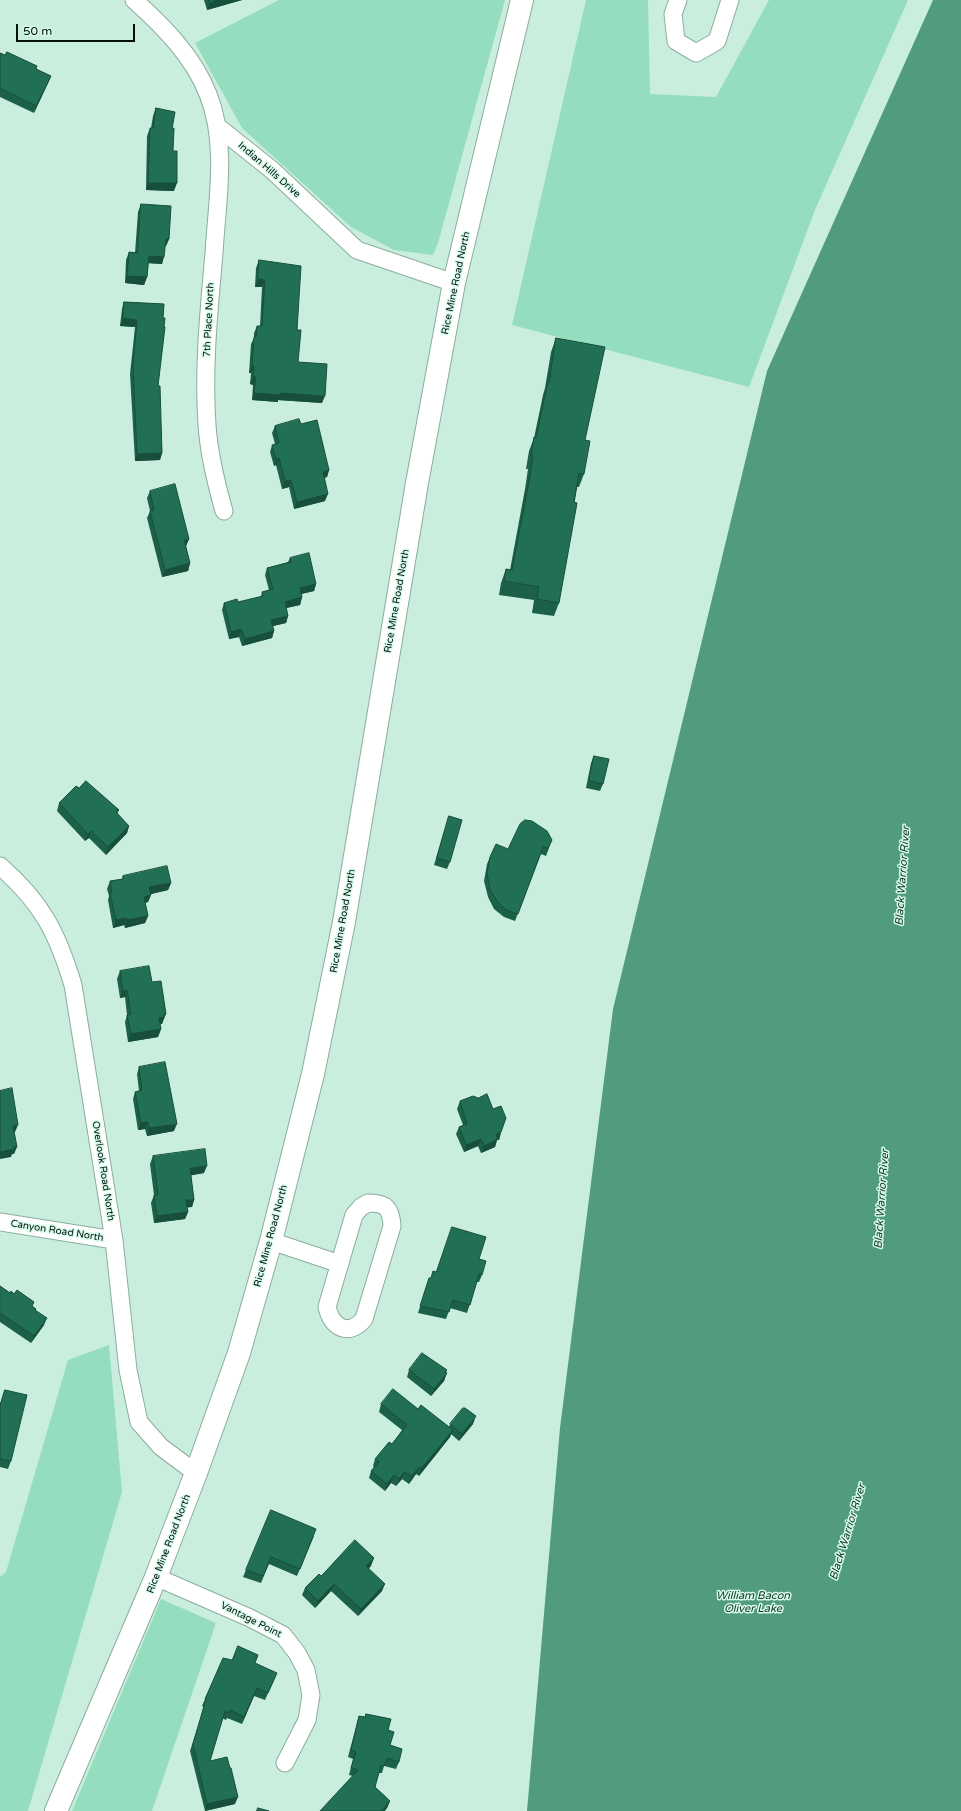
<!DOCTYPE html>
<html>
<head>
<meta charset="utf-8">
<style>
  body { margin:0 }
  #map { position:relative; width:961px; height:1811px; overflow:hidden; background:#caeedd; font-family:"Varela Round",sans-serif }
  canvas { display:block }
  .scale { position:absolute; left:16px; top:24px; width:119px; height:18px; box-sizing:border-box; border:2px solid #05110c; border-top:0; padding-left:5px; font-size:12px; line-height:14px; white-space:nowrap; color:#05110c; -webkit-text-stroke:3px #d7fbeb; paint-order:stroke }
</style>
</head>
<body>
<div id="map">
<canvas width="961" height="1811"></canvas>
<div class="scale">50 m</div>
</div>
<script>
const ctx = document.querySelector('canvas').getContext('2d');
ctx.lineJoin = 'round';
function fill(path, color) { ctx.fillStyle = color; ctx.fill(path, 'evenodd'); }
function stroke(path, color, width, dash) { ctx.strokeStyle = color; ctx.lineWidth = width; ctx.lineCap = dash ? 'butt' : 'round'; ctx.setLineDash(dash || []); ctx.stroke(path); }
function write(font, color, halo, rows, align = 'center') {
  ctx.font = font + ' "Varela Round",sans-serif'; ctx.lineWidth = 3; ctx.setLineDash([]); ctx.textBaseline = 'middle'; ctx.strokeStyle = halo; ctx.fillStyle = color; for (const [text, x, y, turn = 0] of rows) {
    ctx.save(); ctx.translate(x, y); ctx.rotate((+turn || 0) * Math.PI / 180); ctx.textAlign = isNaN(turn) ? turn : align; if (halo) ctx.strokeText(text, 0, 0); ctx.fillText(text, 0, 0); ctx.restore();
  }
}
fill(new Path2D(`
  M 279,0 L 505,0 L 438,243 L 433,255 L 394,250 L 351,227 L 242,128 L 195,43 Z
  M 586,0 L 648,0 L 650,94 L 716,97 L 769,0 L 908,0 L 815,210 L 749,387 L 512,325 Z
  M 109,1345 L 122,1492 L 28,1811 L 0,1811 L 0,1577 L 6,1572 L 68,1360 Z
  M 161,1599 L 216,1623 L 152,1811 L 72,1811 Z`), '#94ddbe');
fill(new Path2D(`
  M 933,0 L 961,0 L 961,1811 L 527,1811 L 560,1428 L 613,1009 L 767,371 Z`), '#519c7e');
const street = new Path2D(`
  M 134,0 C 164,27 193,56 208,94 C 228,144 217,201 214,253 C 209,310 203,368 207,425 C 209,454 216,483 224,511
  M 678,0 L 673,14 L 676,41 L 696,53 L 717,41 L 730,0
  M 218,127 L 272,170 L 357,250 L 454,283
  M 0,866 C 42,903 57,932 73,985 L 114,1240 L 128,1370 L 139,1422 L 161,1447 L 196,1473
  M 368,1203 C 386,1203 391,1208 392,1226 L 364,1319 C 349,1337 332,1328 327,1307 L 354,1215 L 361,1207 Z
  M 0,1222 L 114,1240
  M 271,1241 L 340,1264
  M 156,1577 L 250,1618 L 283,1635 L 297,1653 L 306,1670 L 311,1695 L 307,1720 L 285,1763`);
const secondary = new Path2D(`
  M 56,1811 L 156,1577 L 196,1473 L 239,1353 L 271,1241 L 313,1074 L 344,922 L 417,483 L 454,283 L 522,0`);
stroke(street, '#8bad9e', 19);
stroke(secondary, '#8bad9e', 24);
stroke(street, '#fff', 17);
stroke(secondary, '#fff', 22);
fill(new Path2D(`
  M 204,0 L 242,0 L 207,10 Z
  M 0,53 L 51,76 L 48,83 L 34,113 L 0,97 Z
  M 156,108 L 172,129 L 173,151 L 174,191 L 146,190 L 147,136 L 150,128 L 151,128 L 153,116 Z
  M 141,204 L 169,239 L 166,246 L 165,246 L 162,264 L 148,263 L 147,277 L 144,285 L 125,283 L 126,260 L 129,252 L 135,253 L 138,212 Z
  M 259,260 L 297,330 L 298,362 L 322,403 L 278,400 L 278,402 L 252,400 L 253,385 L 250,384 L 251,373 L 249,373 L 251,344 L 254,338 L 254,333 L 257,326 L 260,326 L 262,287 L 255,287 L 256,268 Z
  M 124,302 L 164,304 L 158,386 L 162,453 L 160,460 L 135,461 L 130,374 L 135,327 L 120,326 L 122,309 Z
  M 556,338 L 585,440 L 584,474 L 579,487 L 577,487 L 559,603 L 554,616 L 532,613 L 534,600 L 499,595 L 501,583 L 506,569 L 510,570 L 525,489 L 528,469 L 526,469 L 529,451 L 534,438 L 543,395 L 545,388 L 551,352 Z
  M 301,424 L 329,470 L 327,477 L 324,478 L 325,501 L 294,509 L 289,487 L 282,489 L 276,465 L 274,466 L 270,452 L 272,445 L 275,444 L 272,433 L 275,426 Z
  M 150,491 L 189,539 L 186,546 L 190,563 L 188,571 L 162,577 L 147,518 L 150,511 L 147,498 Z
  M 290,558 L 316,584 L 314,591 L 301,594 L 302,597 L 300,605 L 286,608 L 288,616 L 286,623 L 273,626 L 274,631 L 272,638 L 242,646 L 239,637 L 229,639 L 222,610 L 224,603 L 238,602 L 261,597 L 262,592 L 269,590 L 265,575 L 267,568 L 288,562 Z
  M 594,756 L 603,784 L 600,791 L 586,788 L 591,763 Z
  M 79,788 L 119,810 L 117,814 L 129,826 L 127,833 L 106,855 L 89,838 L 85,841 L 57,811 L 59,803 Z
  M 449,816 L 450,862 L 447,869 L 434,865 Z
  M 552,840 L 546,856 L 541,854 L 515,921 L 504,917 L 494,909 L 488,897 L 484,881 L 487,864 L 490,857 L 508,849 Z
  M 123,876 L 171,883 L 168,890 L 151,894 L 151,895 L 148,902 L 145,903 L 148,916 L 145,923 L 125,928 L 124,925 L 113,928 L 108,900 L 109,896 L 107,889 L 110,881 L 122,879 Z
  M 120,971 L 152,982 L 163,1021 L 162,1024 L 160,1024 L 161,1029 L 158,1037 L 128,1042 L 125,1022 L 127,1015 L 125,997 L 120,998 L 117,979 Z
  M 139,1067 L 174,1131 L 147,1136 L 145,1129 L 138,1130 L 133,1099 L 135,1092 L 139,1091 L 137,1074 Z
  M 460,1101 L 501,1132 L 499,1140 L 497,1140 L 495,1147 L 481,1153 L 478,1146 L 464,1152 L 456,1134 L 459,1127 L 463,1125 L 457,1109 Z
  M 153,1156 L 204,1173 L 191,1175 L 194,1200 L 192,1207 L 187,1207 L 188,1212 L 185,1219 L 154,1223 L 151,1203 L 154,1195 L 150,1164 Z
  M 479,1259 L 482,1275 L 479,1282 L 477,1282 L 467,1313 L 450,1308 L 446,1319 L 418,1313 L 429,1278 L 431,1278 L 436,1272 Z
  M 0,1286 L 10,1293 L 36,1309 L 35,1310 L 44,1325 L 31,1343 L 0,1322 Z
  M 409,1370 L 446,1373 L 444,1381 L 431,1396 L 407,1377 Z
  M 5,1390 L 11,1461 L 8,1469 L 0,1467 L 0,1404 Z
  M 381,1404 L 418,1409 L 449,1427 L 450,1424 L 473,1424 L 459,1441 L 451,1434 L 450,1437 L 419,1476 L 416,1474 L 409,1484 L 402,1479 L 396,1486 L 391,1483 L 385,1491 L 369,1478 L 371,1471 L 374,1467 L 373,1466 L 375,1459 L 392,1444 L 402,1430 L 379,1412 Z
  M 271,1510 L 314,1536 L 297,1576 L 269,1564 L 261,1583 L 243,1577 Z
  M 371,1566 L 369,1568 L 382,1591 L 358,1616 L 331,1591 L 315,1608 L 302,1595 L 305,1588 L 321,1576 Z
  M 232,1660 L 255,1664 L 274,1680 L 265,1700 L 254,1696 L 242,1724 L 227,1718 L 226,1720 L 222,1718 L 210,1761 L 235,1804 L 205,1811 L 190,1751 L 204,1707 L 202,1706 L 205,1699 Z
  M 359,1716 L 388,1730 L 390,1745 L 399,1762 L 396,1769 L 384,1766 L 382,1773 L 379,1773 L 375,1787 L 390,1801 L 387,1808 L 353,1776 L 349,1775 L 353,1759 L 348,1757 L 357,1723 Z`), '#1c6049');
fill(new Path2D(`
  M 220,0 L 242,0 L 207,10 L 210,3 Z
  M 51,76 L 48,83 L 34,113 L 36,106 Z
  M 148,183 L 177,183 L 174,191 L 146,190 Z
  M 166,239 L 169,239 L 166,246 L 163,246 Z
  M 149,256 L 164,257 L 162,264 L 146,263 Z
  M 127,276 L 147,277 L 144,285 L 125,283 Z
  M 258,279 L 265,280 L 262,287 L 255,287 Z
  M 123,318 L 137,320 L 135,327 L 120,326 Z
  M 252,366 L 254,366 L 251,373 L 249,373 Z
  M 253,377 L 256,377 L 253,385 L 250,384 Z
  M 254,393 L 281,393 L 325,396 L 322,403 L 278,400 L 278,402 L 252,400 Z
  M 162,453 L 160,460 L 135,461 L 137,454 Z
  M 279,458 L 276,465 L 274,466 L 276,459 Z
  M 329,470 L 327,477 L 320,479 L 323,472 Z
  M 291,480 L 289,487 L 282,489 L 285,481 Z
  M 328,494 L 325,501 L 294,509 L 297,502 Z
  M 189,539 L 186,546 L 184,540 Z
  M 190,563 L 188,571 L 162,577 L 165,570 Z
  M 316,584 L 314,591 L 297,595 L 300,588 Z
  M 302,597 L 300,605 L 282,609 L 285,602 Z
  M 288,616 L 286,623 L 269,627 L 271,620 Z
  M 241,629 L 239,637 L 229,639 L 231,632 Z
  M 274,631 L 272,638 L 242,646 L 245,639 Z
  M 129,826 L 127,833 L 106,855 L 108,847 Z
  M 91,831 L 89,838 L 85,841 L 88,834 Z
  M 171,883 L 168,890 L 147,895 L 149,887 Z
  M 151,895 L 148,902 L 141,904 L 144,897 Z
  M 148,916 L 145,923 L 125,928 L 127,920 Z
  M 127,918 L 124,925 L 113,928 L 116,920 Z
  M 127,990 L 125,997 L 120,998 L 123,991 Z
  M 164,1014 L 166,1014 L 162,1024 L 156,1025 L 159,1018 Z
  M 161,1029 L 158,1037 L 128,1042 L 131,1034 Z
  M 148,1122 L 145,1129 L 138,1130 L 141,1123 Z
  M 177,1124 L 174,1131 L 147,1136 L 149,1128 Z
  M 18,1125 L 15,1132 L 11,1133 L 13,1126 Z
  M 501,1132 L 499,1140 L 497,1140 L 495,1147 L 481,1153 L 484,1146 L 496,1135 Z
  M 481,1139 L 478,1146 L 464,1152 L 466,1145 Z
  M 14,1147 L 17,1147 L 14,1154 L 12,1154 L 11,1157 L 0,1159 L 0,1152 Z
  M 207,1166 L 204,1173 L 188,1176 L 190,1168 Z
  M 186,1200 L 194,1200 L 192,1207 L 183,1208 Z
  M 188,1212 L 185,1219 L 154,1223 L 157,1216 Z
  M 47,1318 L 44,1325 L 31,1343 L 34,1336 Z
  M 447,1370 L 445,1376 L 447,1373 L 444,1381 L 431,1396 L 434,1389 Z
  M 476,1416 L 473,1424 L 459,1441 L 462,1434 Z
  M 453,1430 L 450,1437 L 419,1476 L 421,1469 Z
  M 419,1467 L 416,1474 L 409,1484 L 412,1476 Z
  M 404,1472 L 402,1479 L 396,1486 L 399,1479 Z
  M 394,1475 L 391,1483 L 385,1491 L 387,1484 Z
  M 374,1558 L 371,1566 L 364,1573 L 366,1566 Z
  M 334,1584 L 331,1591 L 315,1608 L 318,1601 Z
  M 385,1584 L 382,1591 L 358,1616 L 361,1609 Z
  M 257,1688 L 254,1696 L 242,1724 L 244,1717 Z
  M 238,1797 L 235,1804 L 205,1811 L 207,1804 Z
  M 390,1801 L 387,1808 L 385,1811 L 381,1811 Z`), '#174e3c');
const building = new Path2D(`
  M 209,0 L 220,0 L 210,3 Z
  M 7,52 L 37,66 L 36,69 L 51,76 L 36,106 L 0,88 L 0,53 L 5,55 Z
  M 156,108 L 175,112 L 172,129 L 174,128 L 173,151 L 177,151 L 177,183 L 148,183 L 150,128 L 153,128 Z
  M 141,204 L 171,206 L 169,239 L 166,239 L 164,257 L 149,256 L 147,277 L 127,276 L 129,252 L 137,253 Z
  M 259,260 L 301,266 L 297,330 L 301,330 L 298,362 L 327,364 L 325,396 L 281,393 L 280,395 L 254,393 L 256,377 L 253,377 L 254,366 L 252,366 L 254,337 L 256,337 L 257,326 L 262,326 L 265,280 L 258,279 Z
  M 124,302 L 164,304 L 163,318 L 165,318 L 164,327 L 165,327 L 158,386 L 160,386 L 162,453 L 137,454 L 133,366 L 137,320 L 123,318 Z
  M 556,338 L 605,347 L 585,440 L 590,441 L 584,474 L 579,473 L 574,502 L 577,503 L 559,603 L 537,599 L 539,587 L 504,581 L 506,569 L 512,570 L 530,476 L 533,456 L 531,455 L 534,437 L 536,438 L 548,381 L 549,382 Z
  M 299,419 L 301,424 L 317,420 L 329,470 L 323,472 L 328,494 L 297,502 L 291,480 L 285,481 L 279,458 L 276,459 L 272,445 L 279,443 L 275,426 Z
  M 175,484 L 189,539 L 184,540 L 190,563 L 165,570 L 150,511 L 154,510 L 150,491 Z
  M 309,553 L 316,584 L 300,588 L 302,597 L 285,602 L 288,616 L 271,620 L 274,631 L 245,639 L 241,629 L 231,632 L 224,603 L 237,599 L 238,602 L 263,596 L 262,592 L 273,589 L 267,568 L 291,562 L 290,558 Z
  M 594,756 L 609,759 L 603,784 L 589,781 Z
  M 86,781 L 119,810 L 116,812 L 129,826 L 108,847 L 91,831 L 88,834 L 59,803 L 76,786 L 79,788 Z
  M 449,816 L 462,820 L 450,862 L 437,858 Z
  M 525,820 L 532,821 L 547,831 L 552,840 L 548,848 L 543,847 L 518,914 L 506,910 L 497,901 L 490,890 L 487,873 L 490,857 L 496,844 L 508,849 L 520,824 Z
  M 167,866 L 171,883 L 149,887 L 151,895 L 144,897 L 148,916 L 127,920 L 127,918 L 116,920 L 110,893 L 112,892 L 110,881 L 123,879 L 123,876 Z
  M 149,966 L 152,982 L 161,981 L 166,1014 L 164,1014 L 164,1017 L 159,1018 L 161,1029 L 131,1034 L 127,1015 L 131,1014 L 127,990 L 123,991 L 120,971 Z
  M 165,1062 L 177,1124 L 149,1128 L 148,1122 L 141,1123 L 135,1092 L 142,1090 L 139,1067 Z
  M 12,1088 L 18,1125 L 13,1126 L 17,1147 L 14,1147 L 14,1149 L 0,1152 L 0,1091 Z
  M 487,1094 L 493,1109 L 501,1106 L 506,1118 L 501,1132 L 496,1135 L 498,1139 L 484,1146 L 481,1139 L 466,1145 L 459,1127 L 467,1124 L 460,1101 L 473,1096 L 478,1098 Z
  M 205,1149 L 207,1166 L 190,1168 L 194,1200 L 186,1200 L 188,1212 L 157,1216 L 154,1195 L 158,1195 L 153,1156 Z
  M 452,1227 L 486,1237 L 479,1259 L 486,1261 L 482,1275 L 479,1274 L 470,1305 L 453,1300 L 449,1312 L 420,1306 L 429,1278 L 431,1278 L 433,1271 L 436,1272 Z
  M 0,1286 L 10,1293 L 11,1291 L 14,1294 L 17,1290 L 34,1302 L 32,1306 L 36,1309 L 35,1310 L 47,1318 L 34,1336 L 0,1313 Z
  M 422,1353 L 447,1370 L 445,1372 L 447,1373 L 434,1389 L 409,1370 Z
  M 393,1389 L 418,1409 L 421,1405 L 453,1430 L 421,1469 L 419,1467 L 412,1476 L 404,1472 L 399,1479 L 394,1475 L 387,1484 L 371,1471 L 379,1462 L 375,1459 L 389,1442 L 392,1444 L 407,1425 L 381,1404 Z
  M 5,1390 L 27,1395 L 11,1461 L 0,1459 L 0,1406 Z
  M 463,1408 L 465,1408 L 476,1416 L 462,1434 L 450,1424 Z
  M 271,1510 L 316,1529 L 300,1569 L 271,1557 L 263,1576 L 246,1570 Z
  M 355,1540 L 374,1558 L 366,1566 L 385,1584 L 361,1609 L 334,1584 L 318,1601 L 305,1588 L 319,1574 L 321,1576 Z
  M 238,1646 L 258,1655 L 255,1663 L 277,1673 L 268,1693 L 257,1688 L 244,1717 L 230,1710 L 229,1713 L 225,1711 L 210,1761 L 227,1757 L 230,1768 L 231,1768 L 238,1797 L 207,1804 L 193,1744 L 206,1699 L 205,1699 L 223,1658 L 232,1660 Z
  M 366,1714 L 391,1719 L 388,1730 L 394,1732 L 390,1745 L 402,1749 L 399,1762 L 387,1758 L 384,1766 L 381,1765 L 375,1787 L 390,1801 L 382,1810 L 382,1811 L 320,1811 L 358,1770 L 351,1768 L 356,1752 L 351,1750 L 359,1716 L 365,1717 Z
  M 258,1808 L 269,1811 L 257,1811 Z`);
fill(building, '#217055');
stroke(building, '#174e3c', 1);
write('10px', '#05110c', '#d7fbeb', [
  ["Indian Hills Drive",269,170,41],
  ["Rice Mine Road North",456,283,-78],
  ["7th Place North",209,320,-87],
  ["Rice Mine Road North",397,601,-80],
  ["Rice Mine Road North",343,921,-80],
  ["Overlook Road North",103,1171,81],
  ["Canyon Road North",57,1231,9],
  ["Rice Mine Road North",271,1236,-75],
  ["Rice Mine Road North",169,1544,-69],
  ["Vantage Point",251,1620,27]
]);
write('italic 11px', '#0f3226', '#d7fbeb', [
  ["Black Warrior River",903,876,-86],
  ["Black Warrior River",882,1199,-86],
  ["Black Warrior River",848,1532,-73],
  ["William Bacon",753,1596],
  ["Oliver Lake",753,1609]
]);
</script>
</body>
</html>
